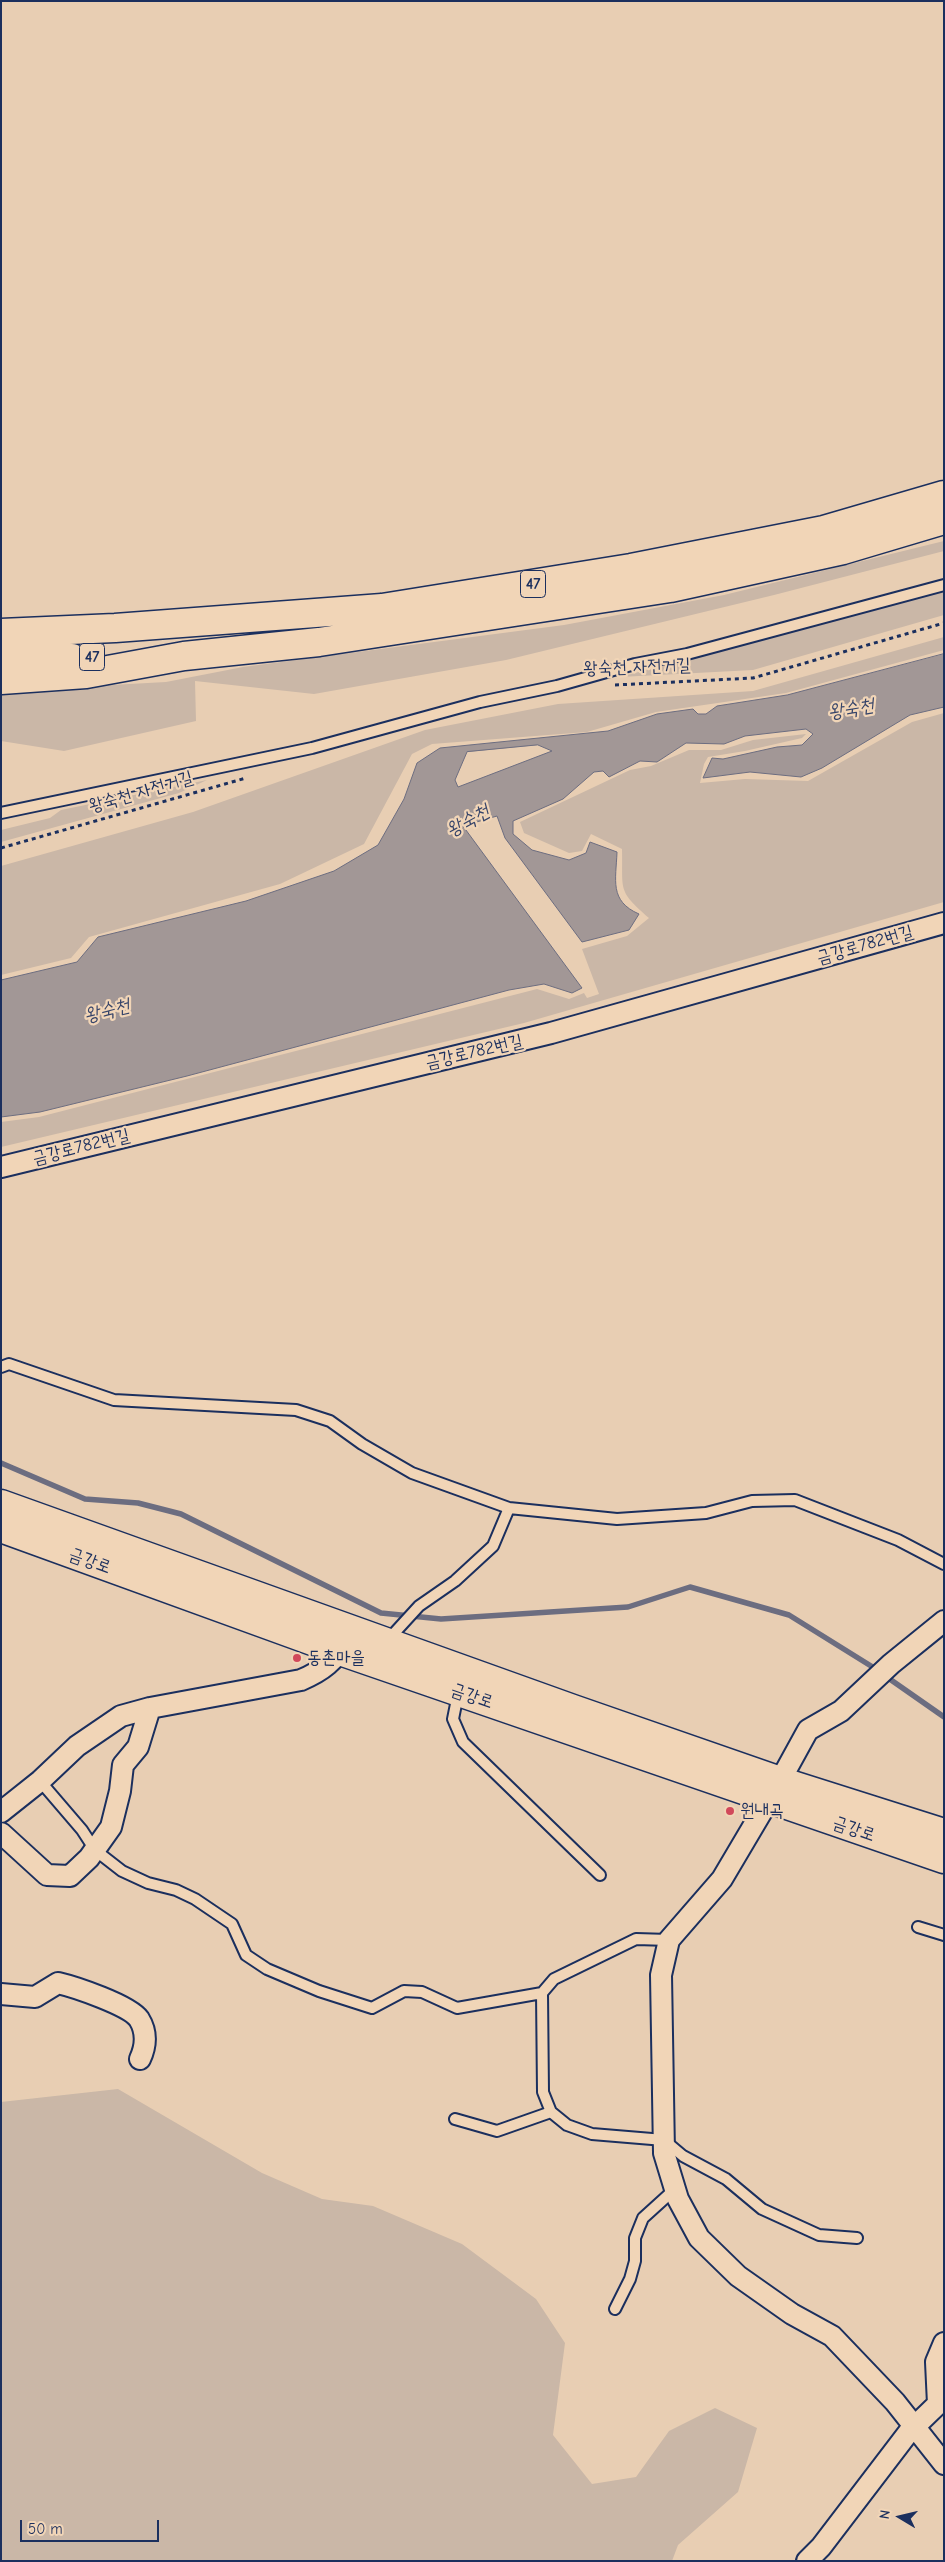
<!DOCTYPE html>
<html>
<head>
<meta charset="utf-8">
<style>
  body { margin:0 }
  #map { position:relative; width:945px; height:2562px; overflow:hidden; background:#e8ceb3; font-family:"Comic Neue",sans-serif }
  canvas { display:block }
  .frame { position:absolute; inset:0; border:2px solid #1b2f5e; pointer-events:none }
  .north { position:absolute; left:875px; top:2492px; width:50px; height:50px; -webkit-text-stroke:4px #f1d5b7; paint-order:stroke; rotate:279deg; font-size:14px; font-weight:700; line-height:20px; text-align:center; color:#1b2f5e }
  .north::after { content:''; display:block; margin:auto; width:18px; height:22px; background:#1b2f5e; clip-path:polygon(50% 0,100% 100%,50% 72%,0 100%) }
  .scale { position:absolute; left:20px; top:2520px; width:139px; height:22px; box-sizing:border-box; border:2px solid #1b2f5e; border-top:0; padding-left:6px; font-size:15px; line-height:18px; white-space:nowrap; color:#1b2f5e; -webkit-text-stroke:4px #f1d5b7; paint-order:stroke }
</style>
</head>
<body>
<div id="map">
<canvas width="945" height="2562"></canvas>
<div class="frame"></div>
<div class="north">N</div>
<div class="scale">50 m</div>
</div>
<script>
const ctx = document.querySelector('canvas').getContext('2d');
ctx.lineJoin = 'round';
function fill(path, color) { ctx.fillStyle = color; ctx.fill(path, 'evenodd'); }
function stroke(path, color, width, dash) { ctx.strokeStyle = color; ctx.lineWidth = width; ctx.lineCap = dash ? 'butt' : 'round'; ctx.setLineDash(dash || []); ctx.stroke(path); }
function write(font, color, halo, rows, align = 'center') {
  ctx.font = font + ' "Comic Neue","Poor Story",sans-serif'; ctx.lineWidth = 4.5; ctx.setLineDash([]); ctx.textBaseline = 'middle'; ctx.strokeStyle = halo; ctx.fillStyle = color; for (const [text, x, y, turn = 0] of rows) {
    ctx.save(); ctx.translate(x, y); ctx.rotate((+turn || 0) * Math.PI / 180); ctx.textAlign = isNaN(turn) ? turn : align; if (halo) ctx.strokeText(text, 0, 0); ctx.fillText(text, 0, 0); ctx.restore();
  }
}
fill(new Path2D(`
  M 944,541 L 944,551 L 774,595 L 506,660 L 314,694 L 195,681 L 196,721 L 64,751 L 1,741 L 1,691 L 166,682 L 243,667 L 564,625 L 724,595 Z
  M 944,590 L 944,615 L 753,670 L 620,677 Z
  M 944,637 L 944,650 L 786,693 L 656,712 L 587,732 L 432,744 L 412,754 L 364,844 L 280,884 L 89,937 L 71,958 L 1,975 L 1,866 L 193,812 L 425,730 L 558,704 L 753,691 Z
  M 944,713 L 944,902 L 524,1023 L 1,1147 L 1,1122 L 39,1117 L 537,989 L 569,999 L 584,993 L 587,998 L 599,994 L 582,949 L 627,936 L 649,918 C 617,890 623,891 622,849 L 591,834 L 582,851 L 569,853 L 524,833 L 520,822 L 630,770 L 651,766 L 689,750 L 721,750 L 753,740 L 806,734 L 802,738 L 745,751 L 708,757 L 704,764 L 700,783 L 745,779 L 808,781 L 912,722 Z
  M 207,780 L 179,793 L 1,842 L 1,830 L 50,818 L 61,810 Z
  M 118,2089 L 262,2173 L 322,2199 L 373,2206 L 462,2244 L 536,2299 L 565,2343 L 553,2435 L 592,2484 L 636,2477 L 669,2431 L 715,2408 L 757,2428 L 738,2492 L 678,2545 L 672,2561 L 1,2561 L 1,2102 Z`), '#cab7a7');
const water = new Path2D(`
  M 944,654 L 944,707 L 910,715 L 822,768 L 801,777 L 750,772 L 703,778 L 712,758 L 723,759 L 777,747 L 802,745 L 813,734 L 806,729 L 745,736 L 724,744 L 686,743 L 657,762 L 640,761 L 609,777 L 603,771 L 594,772 L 563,799 L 513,821 L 513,834 L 532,850 L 569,860 L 586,853 L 590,842 L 617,852 C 616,880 609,901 639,914 L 629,930 L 582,942 L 505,838 L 497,816 L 463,826 L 582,988 L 572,993 L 544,984 L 509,990 L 187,1076 L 40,1112 L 1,1117 L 1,980 L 77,962 L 98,937 L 246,901 L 334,871 L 378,845 L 404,799 L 417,763 L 440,748 L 608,731 L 657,714 L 693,709 L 698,714 L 706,714 L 717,706 L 787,695 ZM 538,745 L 552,751 L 458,787 L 455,780 L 467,752 Z`);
fill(water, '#a29796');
stroke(water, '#6c6d80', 1);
stroke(new Path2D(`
  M 1,1463 L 85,1499 L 138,1503 L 181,1514 L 381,1613 L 441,1619 L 628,1607 L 690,1587 L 789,1615 L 871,1666 L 944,1717`), '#6c6d80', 5.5);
const lane = new Path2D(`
  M 1,813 L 312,748 L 480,702 L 557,686 L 635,664 L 687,654 L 944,585
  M 1,1367 L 9,1364 L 114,1400 L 296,1410 L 330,1421 L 362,1444 L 412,1473 L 509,1508 L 617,1519 L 706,1513 L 752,1501 L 795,1500 L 898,1540 L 944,1564
  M 387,1641 L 419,1606 L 455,1581 L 493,1546 L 509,1508
  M 458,1694 L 453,1719 L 463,1742 L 600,1875
  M 40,1781 L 82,1830 L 95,1850 L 122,1871 L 148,1883 L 176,1890 L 195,1899 L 232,1924 L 246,1955 L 267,1969 L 319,1991 L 372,2008 L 404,1991 L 422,1992 L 457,2008 L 542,1993 L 554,1979 L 636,1939 L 669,1940
  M 918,1927 L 944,1935
  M 542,1993 L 543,2092 L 551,2112 L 567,2125 L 592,2134 L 664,2140 L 683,2156 L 726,2179 L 762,2209 L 819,2235 L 857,2238
  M 455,2119 L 497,2131 L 551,2112
  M 615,2309 L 630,2279 L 635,2261 L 635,2238 L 643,2218 L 675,2189`);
const street = new Path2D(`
  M 1,1167 L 551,1033 L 944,923
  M 944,1621 L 891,1664 L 841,1711 L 808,1730 L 780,1781 L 722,1879 L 669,1940 L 661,1975 L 664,2153 L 678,2199 L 699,2238 L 738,2276 L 792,2314 L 832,2336 L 895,2402 L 944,2464
  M 1,1812 L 40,1781 L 77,1746 L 121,1716 L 150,1708 L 301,1680 C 322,1671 336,1661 345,1640
  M 1,1833 L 47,1875 L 70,1876 L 89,1858 L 111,1827 L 120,1791 L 123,1765 L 138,1747 L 150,1708
  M 1,1994 L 35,1997 L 58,1983 C 75,1987 129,2005 139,2019 C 147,2032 146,2046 140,2059
  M 807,2561 L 821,2547 L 908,2433 L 938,2404 L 936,2362 L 944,2343`);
const secondary = new Path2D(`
  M 1,1504 L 573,1709 L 780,1781 L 944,1833
  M 1,1528 L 340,1651 L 944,1859`);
const highway = new Path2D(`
  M 1,633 L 115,628 L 382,608 L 631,568 L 824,530 L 944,495
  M 1,659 L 72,658
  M 1,680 L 86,674 L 184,656 L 319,642 L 670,588 L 843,550 L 944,520`);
stroke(lane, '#1b2f5e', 14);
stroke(street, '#1b2f5e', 24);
stroke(secondary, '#1b2f5e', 31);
stroke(highway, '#1b2f5e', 31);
stroke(new Path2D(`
  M 615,685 L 753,678 L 944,623
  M 1,848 L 246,778`), '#1b2f5e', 3, [4, 4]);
stroke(lane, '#f1d5b7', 10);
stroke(street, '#f1d5b7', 20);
stroke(secondary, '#f1d5b7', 28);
stroke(highway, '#f1d5b7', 28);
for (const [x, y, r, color] of [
  [297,1658,5,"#d1495b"],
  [730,1811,5,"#d1495b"]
]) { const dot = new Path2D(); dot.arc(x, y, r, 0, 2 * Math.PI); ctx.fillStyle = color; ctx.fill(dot); stroke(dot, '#f1d5b7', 2); }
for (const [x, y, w] of [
  [533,584,25],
  [92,657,25]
]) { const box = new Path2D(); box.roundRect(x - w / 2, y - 13.5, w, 27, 4); ctx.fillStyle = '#f1d5b7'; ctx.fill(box); stroke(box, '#1b2f5e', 1); }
write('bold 16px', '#1b2f5e', null, [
  ["47",533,584],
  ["47",92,657]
]);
write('18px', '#1b2f5e', '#f1d5b7', [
  ["왕숙천 자전거길",637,667,-2],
  ["왕숙천 자전거길",141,792,-16],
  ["금강로782번길",865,945,-16],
  ["금강로782번길",474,1052,-13],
  ["금강로782번길",81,1147,-14],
  ["금강로",90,1561,20],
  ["금강로",472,1696,19],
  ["금강로",854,1829,19]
]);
write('18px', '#1b2f5e', '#f1d5b7', [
  ["동촌마을",307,1658],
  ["원내곡",740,1811]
], 'left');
write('italic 19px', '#364469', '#f1d5b7', [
  ["왕숙천",851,709,-9],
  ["왕숙천",468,821,-29],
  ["왕숙천",107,1011,-14]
]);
</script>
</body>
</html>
